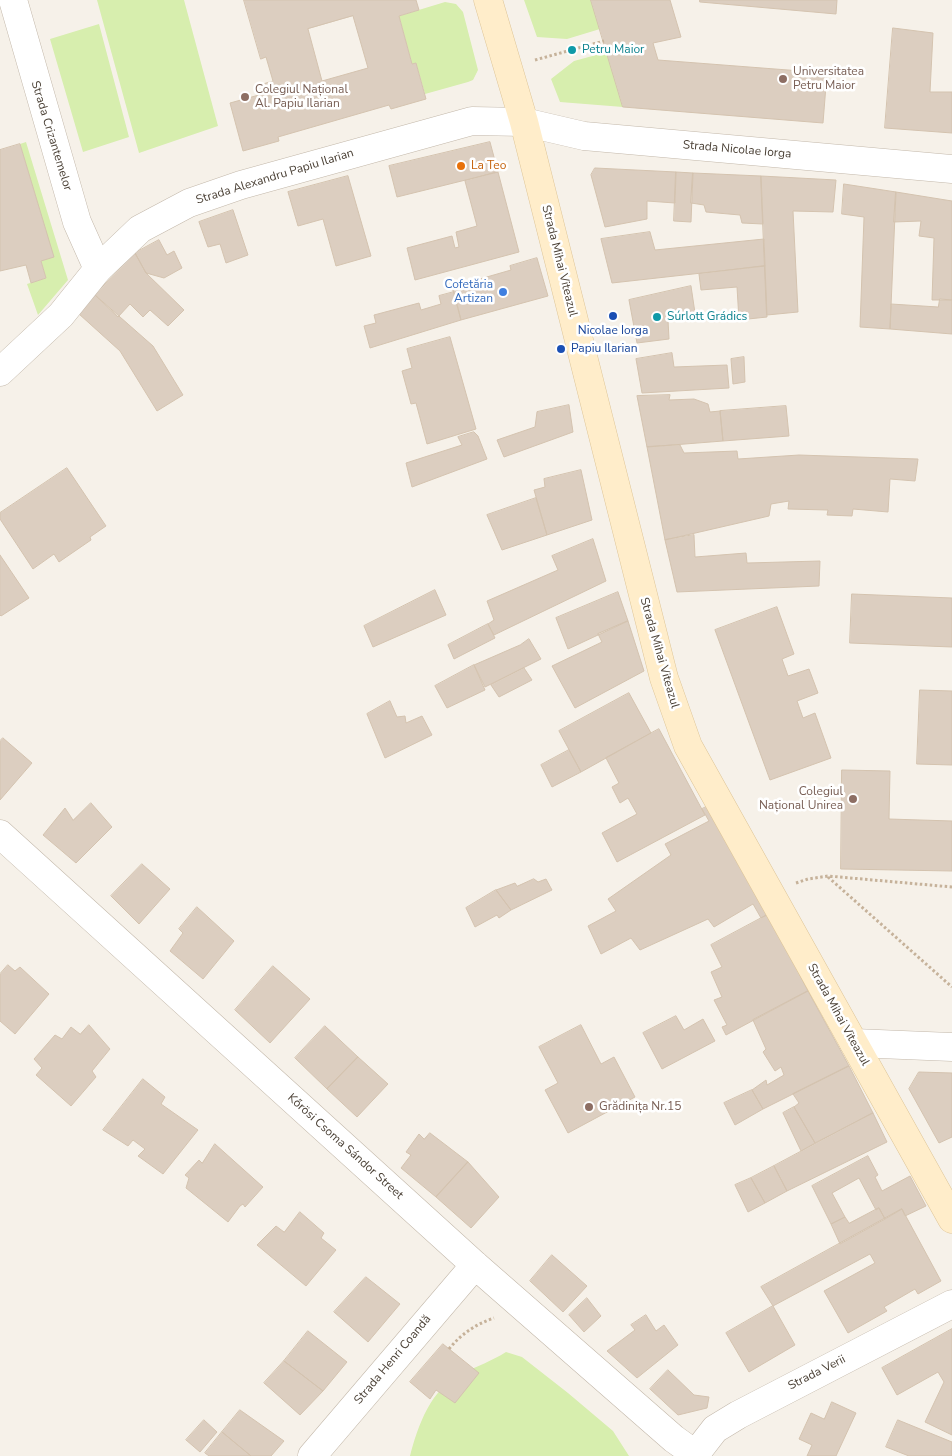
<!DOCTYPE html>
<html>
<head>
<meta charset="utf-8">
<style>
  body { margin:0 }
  canvas { display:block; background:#f6f1e9 }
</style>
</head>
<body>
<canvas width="952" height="1456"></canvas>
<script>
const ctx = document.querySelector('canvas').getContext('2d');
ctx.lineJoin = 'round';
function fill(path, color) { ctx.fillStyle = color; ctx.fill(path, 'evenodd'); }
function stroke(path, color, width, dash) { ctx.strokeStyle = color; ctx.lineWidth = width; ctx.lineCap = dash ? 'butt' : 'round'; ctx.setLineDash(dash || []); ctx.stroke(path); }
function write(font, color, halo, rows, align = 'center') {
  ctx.font = font + ' "Nunito Sans",sans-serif'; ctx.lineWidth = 5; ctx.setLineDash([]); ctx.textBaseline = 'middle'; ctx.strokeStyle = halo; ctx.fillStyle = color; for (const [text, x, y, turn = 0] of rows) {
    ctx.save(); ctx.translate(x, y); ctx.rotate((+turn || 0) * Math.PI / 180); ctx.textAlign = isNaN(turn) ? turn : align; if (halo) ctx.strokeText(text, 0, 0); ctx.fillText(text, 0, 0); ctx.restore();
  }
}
fill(new Path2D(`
  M 97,0 L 184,0 L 218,126 L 139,153 Z
  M 524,0 L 591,0 L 600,29 L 567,39 L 537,37 Z
  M 445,2 L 456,4 L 463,12 L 478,70 L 473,80 L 468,82 L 425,94 L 416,63 L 412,64 L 399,16 Z
  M 99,24 L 129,137 L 83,152 L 50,39 Z
  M 607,52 L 623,107 L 560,102 L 551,79 L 574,61 Z
  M 26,142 L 68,280 L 38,315 L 27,284 L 46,278 L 41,261 L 46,232 L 20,144 Z
  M 506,1352 L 522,1357 L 568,1393 L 613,1431 L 629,1456 L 410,1456 C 418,1425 431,1389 461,1374 C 477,1366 492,1361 506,1352 Z`), '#d7eeae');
const building = new Path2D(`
  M 244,0 L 416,0 L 419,10 L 399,16 L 412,64 L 416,63 L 426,99 L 391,109 L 389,105 L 278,137 L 279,141 L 243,151 L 230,103 L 266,93 L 263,84 L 273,81 L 266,57 L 261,59 ZM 353,16 L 368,68 L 322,81 L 308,29 Z
  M 591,0 L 670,0 L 681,37 L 653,43 L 658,60 L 827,73 L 823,123 L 623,107 Z
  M 700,0 L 837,0 L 836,14 L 700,2 Z
  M 893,28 L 933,33 L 930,92 L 952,92 L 952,133 L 885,128 Z
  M 490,142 L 498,172 L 397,197 L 389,166 Z
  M 20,144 L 54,257 L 41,261 L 46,278 L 31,283 L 26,265 L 0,271 L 0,150 Z
  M 595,168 L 676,172 L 675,203 L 647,201 L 647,219 L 605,227 L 591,175 Z
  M 498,172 L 519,252 L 415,280 L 407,248 L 452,236 L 455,248 L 459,247 L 456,232 L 477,226 L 465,181 Z
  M 676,172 L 693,173 L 691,222 L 674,221 Z
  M 693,173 L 761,176 L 763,224 L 742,223 L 740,215 L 706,212 L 704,205 L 691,203 Z
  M 348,176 L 371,256 L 336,266 L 323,219 L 298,226 L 288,192 Z
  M 761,176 L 836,180 L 833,212 L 793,211 L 798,312 L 767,315 Z
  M 844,184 L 896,192 L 890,329 L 860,327 L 864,217 L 842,214 Z
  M 896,192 L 952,201 L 952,300 L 932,300 L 934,238 L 919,236 L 921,221 L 894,222 Z
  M 233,210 L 248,255 L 226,263 L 220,244 L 208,247 L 199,222 Z
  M 650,232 L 655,250 L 764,239 L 765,266 L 612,283 L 601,239 Z
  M 159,240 L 167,255 L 174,251 L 182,268 L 164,278 L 146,273 L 135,253 Z
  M 135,253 L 146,273 L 184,310 L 168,326 L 150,310 L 143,317 L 130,304 L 118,317 L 95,295 Z
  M 537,258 L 548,296 L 461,320 L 452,287 L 511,270 L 510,266 Z
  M 765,266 L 767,317 L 739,320 L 737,287 L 701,290 L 699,274 Z
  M 691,286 L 695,313 L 668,320 L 669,339 L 637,343 L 629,300 Z
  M 454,292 L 461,320 L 370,348 L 364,326 L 376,323 L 374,315 L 419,303 L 421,310 L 441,304 L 439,296 Z
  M 95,295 L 153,346 L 183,395 L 157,411 L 120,351 L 79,314 Z
  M 940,299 L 952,300 L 952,334 L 890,329 L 891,304 L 938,307 Z
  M 450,337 L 476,429 L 427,444 L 416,403 L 411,404 L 402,371 L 412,368 L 407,349 Z
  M 672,353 L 674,367 L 727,365 L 729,388 L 642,393 L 636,359 Z
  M 744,357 L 745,382 L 733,384 L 731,359 Z
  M 670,395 L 669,400 L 694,399 L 708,404 L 710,412 L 720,411 L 723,441 L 647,447 L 637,396 Z
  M 569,405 L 573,432 L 504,457 L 497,440 L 535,427 L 537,412 Z
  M 786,406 L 789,436 L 723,441 L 720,411 Z
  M 474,432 L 478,436 L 487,459 L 412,487 L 406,463 L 462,445 L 458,437 Z
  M 680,445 L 684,453 L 737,451 L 738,459 L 799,455 L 918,459 L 915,481 L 890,479 L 888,512 L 853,509 L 852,516 L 827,515 L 828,510 L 788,509 L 789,501 L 771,504 L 769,516 L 665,540 L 647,447 Z
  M 67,468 L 106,526 L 90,537 L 91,540 L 59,562 L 54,554 L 33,569 L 0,519 L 0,513 Z
  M 581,470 L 592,520 L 547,535 L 534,490 L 545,487 L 544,479 Z
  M 536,498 L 547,535 L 502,550 L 487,515 Z
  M 694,535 L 695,557 L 746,553 L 747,563 L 820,561 L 819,586 L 677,592 L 665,540 Z
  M 593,539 L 606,581 L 494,635 L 488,624 L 494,620 L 487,601 L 558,570 L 552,556 Z
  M 0,555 L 29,598 L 1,616 L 0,615 Z
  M 435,590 L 446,615 L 373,647 L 364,626 Z
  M 618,592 L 628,621 L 568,649 L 556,618 Z
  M 852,594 L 952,598 L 952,647 L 850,643 Z
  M 777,607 L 794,654 L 782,659 L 788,676 L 809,669 L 818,693 L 797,701 L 803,718 L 815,713 L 831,758 L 770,780 L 715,630 Z
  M 628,621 L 644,671 L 575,708 L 552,666 L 602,642 L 598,634 Z
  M 488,624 L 495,638 L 454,659 L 448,645 Z
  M 529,639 L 541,659 L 485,687 L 474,665 L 520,645 Z
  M 474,665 L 485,690 L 447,708 L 435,686 Z
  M 524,668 L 532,680 L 499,697 L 491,685 Z
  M 920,690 L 952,691 L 952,765 L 917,764 Z
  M 629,693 L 651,733 L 581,772 L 559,731 Z
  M 390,701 L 397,717 L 405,716 L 406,723 L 422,716 L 432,735 L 385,758 L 367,714 Z
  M 659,729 L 705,815 L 617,862 L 602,833 L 637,814 L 628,798 L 620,803 L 612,787 L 619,783 L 606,758 Z
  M 3,738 L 32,763 L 0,800 L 0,741 Z
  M 569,750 L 581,772 L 552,787 L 541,765 Z
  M 842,770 L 890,771 L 889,819 L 952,821 L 952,871 L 841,869 Z
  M 91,803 L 112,827 L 76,863 L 43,835 L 65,808 L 73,820 Z
  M 712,804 L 769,914 L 761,918 L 753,904 L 714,927 L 708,919 L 640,950 L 631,938 L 601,954 L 588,926 L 616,911 L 608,899 L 671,855 L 665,844 L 709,821 L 702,809 Z
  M 142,864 L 170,889 L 139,924 L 111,896 Z
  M 534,879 L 538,882 L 546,879 L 552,890 L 511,910 L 496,890 L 515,883 L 517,886 Z
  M 496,890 L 511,910 L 499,918 L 497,915 L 475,927 L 466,908 Z
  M 197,907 L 234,941 L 203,979 L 170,951 L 183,933 L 179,929 Z
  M 769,914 L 808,991 L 726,1035 L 722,1027 L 727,1025 L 714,1000 L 722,997 L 711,972 L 722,967 L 711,945 Z
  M 8,965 L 15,971 L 20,967 L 49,994 L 15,1034 L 0,1021 L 0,974 Z
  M 273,966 L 310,999 L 270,1043 L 235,1010 Z
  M 808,991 L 849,1066 L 763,1109 L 752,1090 L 766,1080 L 767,1085 L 784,1075 L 781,1067 L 775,1071 L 763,1052 L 766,1049 L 753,1020 Z
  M 676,1016 L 684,1030 L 703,1019 L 715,1041 L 662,1069 L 643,1033 Z
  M 89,1025 L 110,1049 L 92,1071 L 96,1077 L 71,1106 L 36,1075 L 42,1068 L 34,1059 L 55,1035 L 62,1039 L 71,1027 L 80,1034 Z
  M 581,1025 L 601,1064 L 614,1057 L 635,1097 L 568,1133 L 545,1090 L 558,1083 L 539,1047 Z
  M 325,1026 L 358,1057 L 327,1089 L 295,1058 Z
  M 358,1057 L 388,1084 L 357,1117 L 327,1089 Z
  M 849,1066 L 873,1113 L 815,1143 L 794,1107 L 799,1103 L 793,1094 Z
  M 919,1072 L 952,1073 L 952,1137 L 939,1143 L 909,1089 Z
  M 143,1079 L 165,1097 L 161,1104 L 198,1130 L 163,1174 L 138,1156 L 145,1149 L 133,1140 L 128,1146 L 103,1130 Z
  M 752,1090 L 763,1109 L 735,1125 L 724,1103 Z
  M 794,1107 L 815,1143 L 801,1151 L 783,1113 Z
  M 873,1113 L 887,1142 L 787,1191 L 774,1166 Z
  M 430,1133 L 468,1162 L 436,1197 L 401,1168 L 411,1155 L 406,1152 L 419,1134 L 424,1139 Z
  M 215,1144 L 263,1187 L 245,1207 L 243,1204 L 240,1206 L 228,1222 L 186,1188 L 189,1178 L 185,1175 L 199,1160 L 202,1163 Z
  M 868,1156 L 878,1175 L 875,1177 L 882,1191 L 910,1176 L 926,1206 L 905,1216 L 902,1209 L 885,1219 L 879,1208 L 876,1210 L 859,1178 L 832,1193 L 845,1217 L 831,1224 L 812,1186 Z
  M 468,1162 L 499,1197 L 471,1228 L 436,1197 Z
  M 774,1166 L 787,1191 L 765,1203 L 751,1178 Z
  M 751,1178 L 765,1203 L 748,1212 L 735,1185 Z
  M 879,1208 L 885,1219 L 840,1244 L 831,1224 L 845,1217 L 849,1223 Z
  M 902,1209 L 941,1281 L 918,1294 L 915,1289 L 884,1307 L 887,1311 L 848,1333 L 824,1291 L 875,1263 L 870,1254 L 773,1306 L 761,1287 Z
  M 300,1212 L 324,1233 L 321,1238 L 336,1250 L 306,1286 L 257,1245 L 276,1226 L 284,1232 Z
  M 552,1255 L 587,1286 L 563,1312 L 530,1281 Z
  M 366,1277 L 400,1304 L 368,1342 L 334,1312 Z
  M 587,1298 L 601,1316 L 584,1332 L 569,1315 Z
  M 773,1306 L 795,1345 L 749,1372 L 726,1333 Z
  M 646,1315 L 656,1331 L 664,1325 L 678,1345 L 637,1378 L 607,1351 L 635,1330 L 631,1325 Z
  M 952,1329 L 952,1435 L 925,1422 L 944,1382 L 938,1372 L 897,1395 L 882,1368 Z
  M 308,1331 L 347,1362 L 323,1391 L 284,1361 Z
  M 443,1344 L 479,1373 L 455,1403 L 436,1390 L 430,1399 L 410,1382 Z
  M 284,1361 L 323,1391 L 300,1415 L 264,1383 Z
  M 668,1370 L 694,1395 L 709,1397 L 707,1408 L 678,1415 L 650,1389 Z
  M 832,1402 L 856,1413 L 836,1456 L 807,1456 L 812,1445 L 799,1439 L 811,1413 L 824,1419 Z
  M 240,1410 L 284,1441 L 271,1456 L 251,1456 L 222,1432 Z
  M 204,1420 L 217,1432 L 200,1452 L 186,1440 Z
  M 898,1420 L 952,1442 L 952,1456 L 909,1456 L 886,1447 Z
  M 222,1432 L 251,1456 L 209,1456 L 205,1453 Z`);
fill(building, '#dccec0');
stroke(building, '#d4c3af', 1);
const minor = new Path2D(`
  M 13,0 L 77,222 L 98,269
  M 524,122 L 584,136 L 952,169
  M 0,834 L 475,1265 L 674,1439 L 695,1454
  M 854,1043 L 952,1047
  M 312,1456 L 475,1265
  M 694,1456 L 715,1429 L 738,1415 L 952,1304`);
const tertiary = new Path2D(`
  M 0,372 L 61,315 L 98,269 L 140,229 L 189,203 L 241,185 L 472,121 L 524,122`);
const secondary = new Path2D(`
  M 488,0 L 524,122 L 664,678 L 688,746 L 952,1219`);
stroke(minor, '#c3b8aa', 29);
stroke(tertiary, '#c3b8aa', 29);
stroke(secondary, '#ddc496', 29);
stroke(new Path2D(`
  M 535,60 L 604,41
  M 828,877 L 952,987
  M 796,883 L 808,879 L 828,876 L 952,887
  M 449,1349 C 461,1334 476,1324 494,1318`), '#c6b29a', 3, [2.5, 2.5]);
stroke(minor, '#fff', 28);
stroke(tertiary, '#fff', 28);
stroke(secondary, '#ffedca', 28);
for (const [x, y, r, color] of [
  [572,50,5,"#0f9aa8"],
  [783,79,5,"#8d6e63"],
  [245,97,5,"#8d6e63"],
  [461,166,5,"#e8710a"],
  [503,292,5,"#3f7fe0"],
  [613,316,5,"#1a4fb4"],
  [657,317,5,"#0f9aa8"],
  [561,349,5,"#1a4fb4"],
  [853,799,5,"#8d6e63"],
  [589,1107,5,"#8d6e63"]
]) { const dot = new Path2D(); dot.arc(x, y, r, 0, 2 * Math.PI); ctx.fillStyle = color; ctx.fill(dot); stroke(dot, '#fff', 2); }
write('12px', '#0d838f', '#fff', [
  ["Petru Maior",582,50],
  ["Súrlott Grádics",667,317]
], 'left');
write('12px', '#785e54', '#fff', [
  ["Universitatea",793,72],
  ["Petru Maior",793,86],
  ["Colegiul Național",255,90],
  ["Al. Papiu Ilarian",255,104],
  ["Colegiul",843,792,"right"],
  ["Național Unirea",843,806,"right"],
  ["Grădinița Nr.15",599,1107]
], 'left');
write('12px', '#4b4136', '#fff', [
  ["Strada Crizantemelor",51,136,73],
  ["Strada Nicolae Iorga",737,150,5],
  ["Strada Alexandru Papiu Ilarian",275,177,-17],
  ["Strada Mihai Viteazul",559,261,76],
  ["Strada Mihai Viteazul",659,653,74],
  ["Strada Mihai Viteazul",838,1015,61],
  ["Kőrösi Csoma Sándor Street",345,1147,42],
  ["Strada Henri Coandă",393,1360,-50],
  ["Strada Verii",817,1373,-27]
]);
write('12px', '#c56008', '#fff', [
  ["La Teo",471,166]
], 'left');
write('12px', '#366cbe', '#fff', [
  ["Cofetăria",493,285],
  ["Artizan",493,299]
], 'right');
write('12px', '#164399', '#fff', [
  ["Nicolae Iorga",613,331],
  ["Papiu Ilarian",571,349,"left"]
]);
</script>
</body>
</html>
